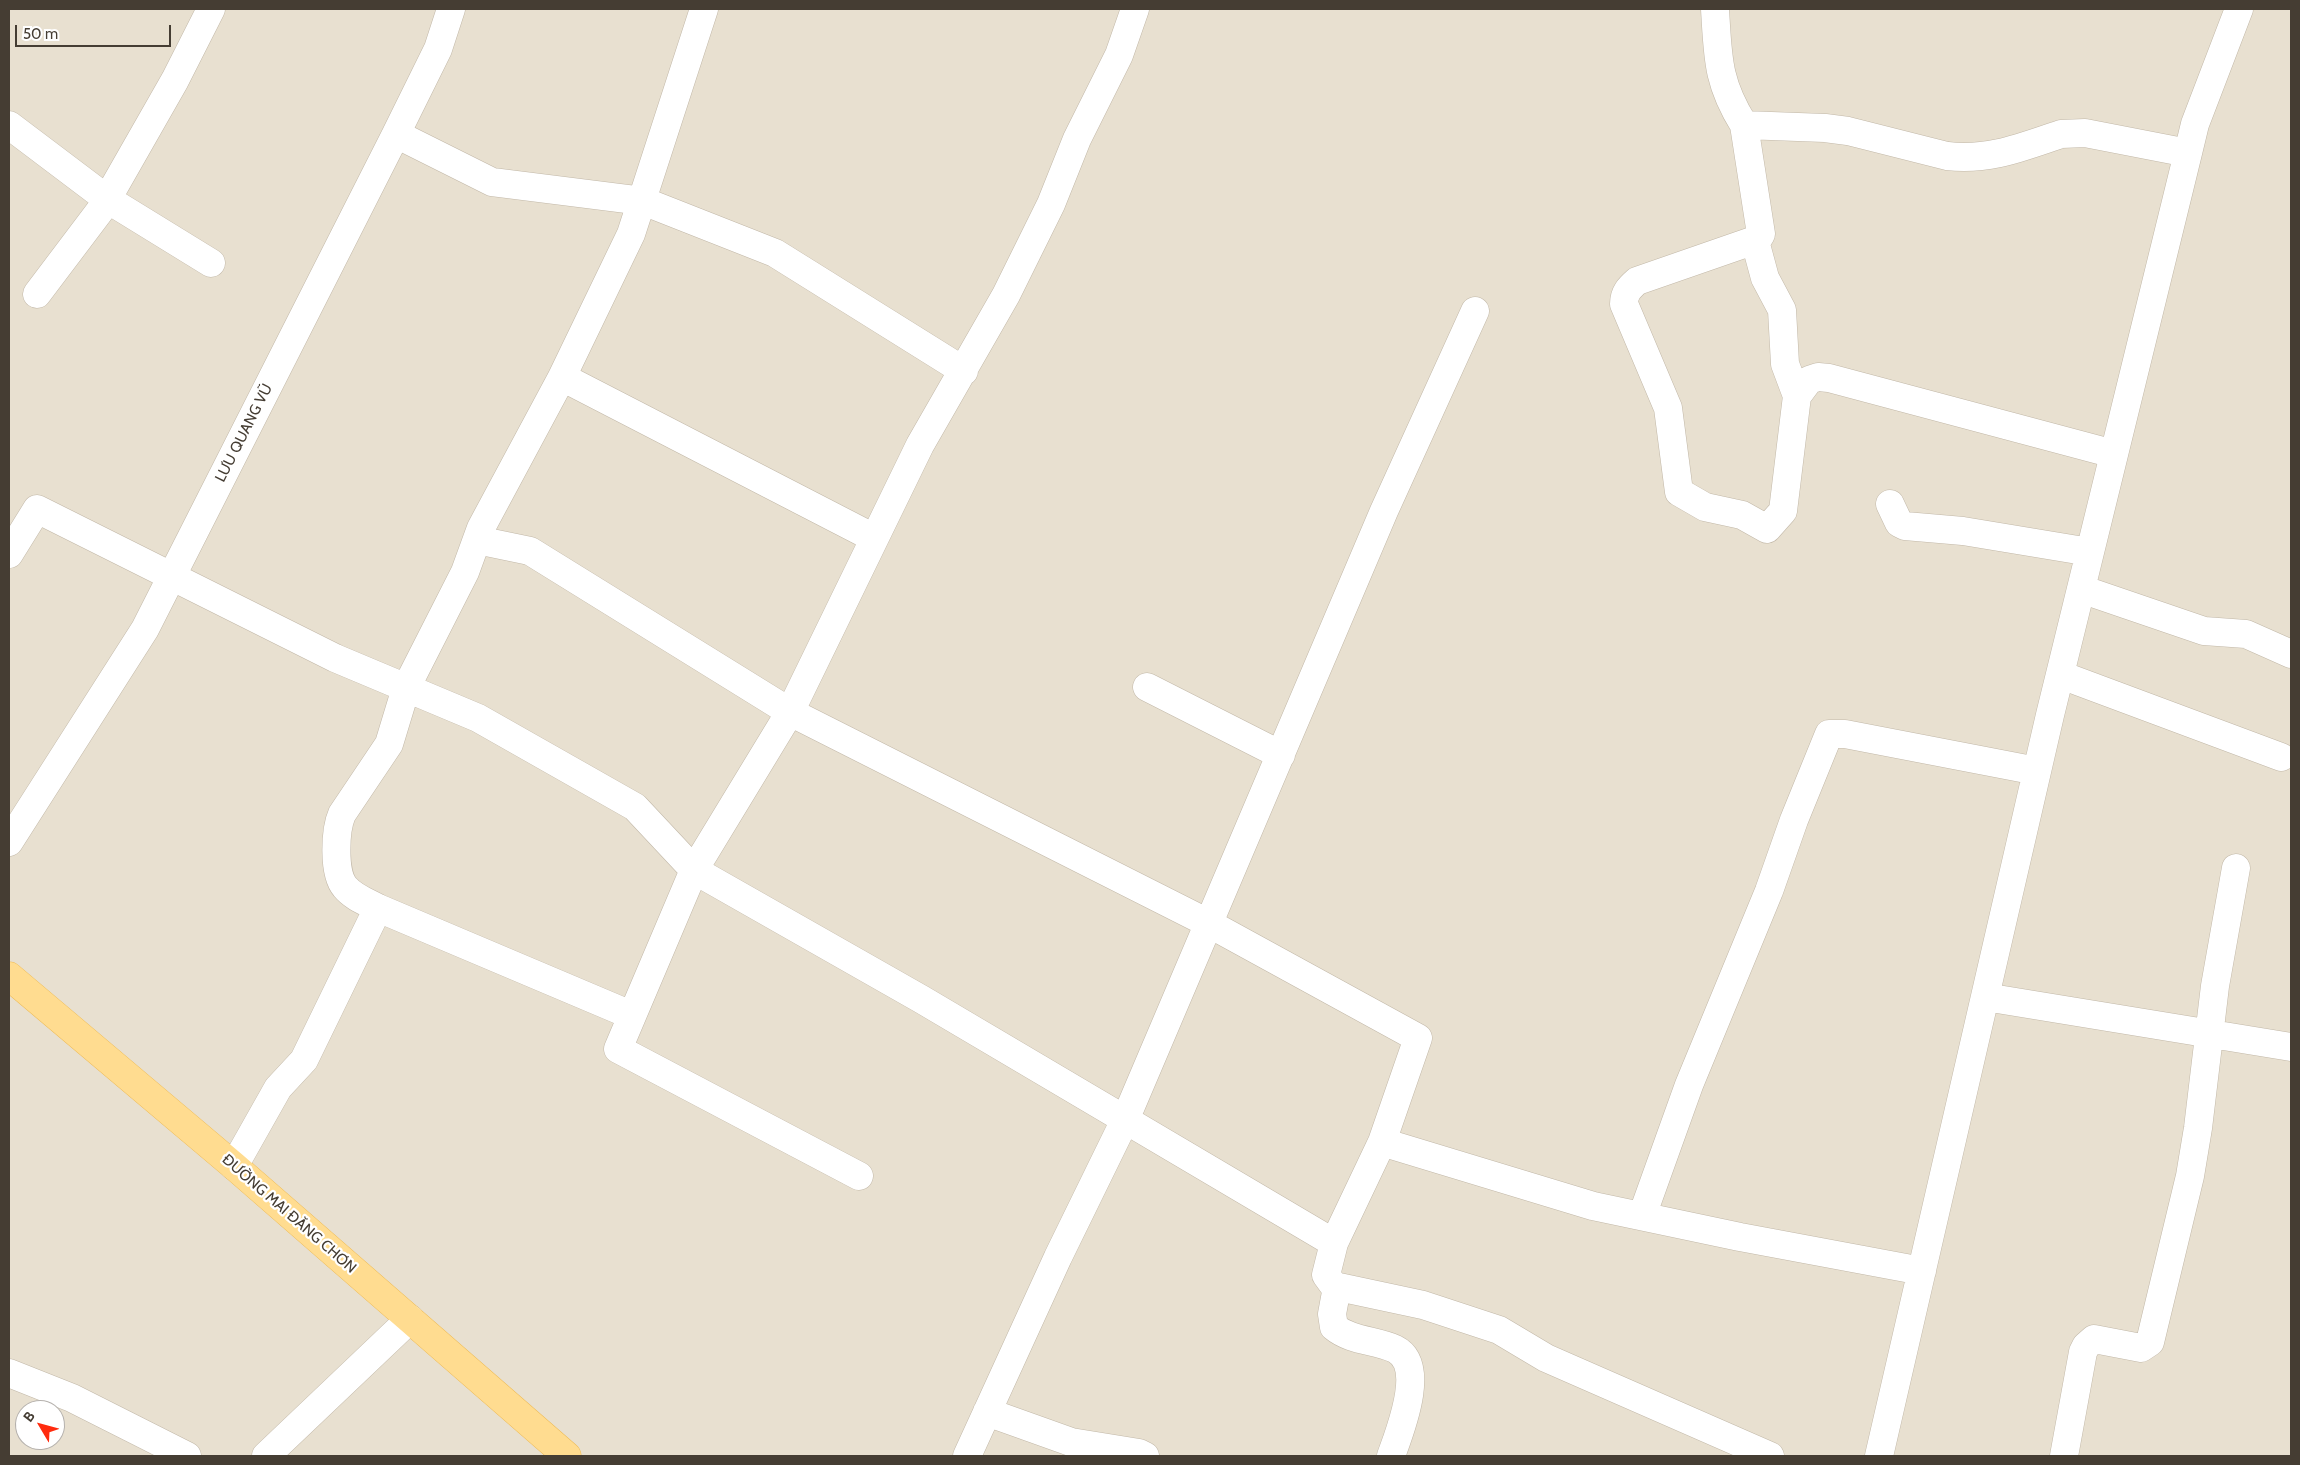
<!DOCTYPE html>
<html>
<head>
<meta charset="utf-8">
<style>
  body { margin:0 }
  #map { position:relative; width:2300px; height:1465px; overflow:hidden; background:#f3eee3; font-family:Cabin,sans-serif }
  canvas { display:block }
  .frame { position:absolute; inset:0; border:10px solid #453d33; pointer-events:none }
  .north { position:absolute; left:15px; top:1400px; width:50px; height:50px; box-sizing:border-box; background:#fff; border:1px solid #b5b1ad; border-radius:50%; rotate:307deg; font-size:14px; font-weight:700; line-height:20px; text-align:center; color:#453d33 }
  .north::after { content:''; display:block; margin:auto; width:18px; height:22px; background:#ff2b0e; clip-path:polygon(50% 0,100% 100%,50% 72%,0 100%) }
  .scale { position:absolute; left:15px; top:25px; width:156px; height:22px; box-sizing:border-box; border:2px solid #453d33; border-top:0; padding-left:6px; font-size:15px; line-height:18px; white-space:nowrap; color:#453d33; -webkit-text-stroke:4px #fff; paint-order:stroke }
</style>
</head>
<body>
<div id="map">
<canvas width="2300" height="1465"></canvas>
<div class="frame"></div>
<div class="north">B</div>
<div class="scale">50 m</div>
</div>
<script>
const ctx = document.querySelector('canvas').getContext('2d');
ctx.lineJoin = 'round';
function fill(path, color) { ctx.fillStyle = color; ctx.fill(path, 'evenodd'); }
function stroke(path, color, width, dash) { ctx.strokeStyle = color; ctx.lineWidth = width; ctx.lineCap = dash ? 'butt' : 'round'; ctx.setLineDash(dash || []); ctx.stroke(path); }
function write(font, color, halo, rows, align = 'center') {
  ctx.font = font + ' Cabin,sans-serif'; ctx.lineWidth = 4.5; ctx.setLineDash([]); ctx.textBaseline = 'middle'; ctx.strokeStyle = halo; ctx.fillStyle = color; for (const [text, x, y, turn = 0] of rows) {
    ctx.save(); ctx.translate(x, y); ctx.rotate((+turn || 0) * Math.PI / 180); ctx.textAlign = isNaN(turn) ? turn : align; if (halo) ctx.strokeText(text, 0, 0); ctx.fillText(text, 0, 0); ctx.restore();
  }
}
fill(new Path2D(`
  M 9,9 L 2291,9 L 2291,1456 L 9,1456 ZM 25,1410 L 55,1410 L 55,1440 L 25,1440 Z`), '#e8e0d0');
const minor = new Path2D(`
  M 1715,9 C 1718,57 1717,82 1744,125 L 1825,128 L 1848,131 L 1947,156 C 1989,161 2022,147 2061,134 L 2085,133 L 2188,153
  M 9,125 L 107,199 L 211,263
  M 1744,125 L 1761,234 L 1758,239 L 1637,281 C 1629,288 1624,293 1624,304 L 1668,408 L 1679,492 L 1705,507 L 1742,515 L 1767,529 L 1783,511 L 1797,396 L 1809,380 L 1818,377 L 1829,378 L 2114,454
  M 396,134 L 492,182 L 643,201 L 775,253 L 964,371
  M 1755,241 L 1765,278 L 1782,310 L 1785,364 L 1797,396
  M 37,294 L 102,208 L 175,80 L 211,9
  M 562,377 L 874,538
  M 1890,504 L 1899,523 L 1905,526 L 1963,531 L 2090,552
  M 477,540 L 530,551 L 790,712 L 1208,923 L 1418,1038 L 1382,1142 L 1334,1243 L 1326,1275 L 1334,1286 L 1423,1305 L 1499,1330 L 1546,1358 L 1770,1456
  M 9,554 L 37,509 L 335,658 L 478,718 L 635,807 L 694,870 L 921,999 L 1334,1243
  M 2081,589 L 2204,631 L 2246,634 L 2291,654
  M 2061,675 L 2281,757
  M 1147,687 L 1281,755
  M 9,842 L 145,629 L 396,134 L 438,49 L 451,9
  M 1985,997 L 2291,1047
  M 631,1015 L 378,908 C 367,902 353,897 345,887 C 333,873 335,830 342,814 L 389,744 L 406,688 L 465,572 L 481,528 L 562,377 L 631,234 L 704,9
  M 1382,1142 L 1593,1206 L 1740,1237 L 1922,1271
  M 234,1166 L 278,1088 L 304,1060 L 378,908
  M 859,1176 L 618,1049 L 694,870 L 790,712 L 920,445 L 1006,295 L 1051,204 L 1077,139 L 1119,55 L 1135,9
  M 1642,1216 L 1689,1085 L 1769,891 L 1794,820 L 1829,734 L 1845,734 L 2037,771
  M 1337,1287 L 1332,1314 L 1334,1327 C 1351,1341 1375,1340 1395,1349 C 1427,1365 1400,1431 1391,1456
  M 9,1373 L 72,1398 L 187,1456
  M 987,1412 L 1071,1442 L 1139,1453 L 1145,1456
  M 266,1456 L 410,1319
  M 967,1456 L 1058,1257 L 1125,1120 L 1384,511 L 1475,311
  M 1879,1456 L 2050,715 L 2188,153 L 2195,124 L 2239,9
  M 2064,1456 L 2083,1352 L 2086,1346 L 2094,1339 L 2141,1348 L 2150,1342 L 2190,1176 L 2198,1128 L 2215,986 L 2236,868`);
const major = new Path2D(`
  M 9,976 L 234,1166 L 567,1456`);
stroke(minor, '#c2b8a8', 29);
stroke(major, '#eebb56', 29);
stroke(minor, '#fff', 28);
stroke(major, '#ffdc90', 28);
write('15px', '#453d33', '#fff', [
  ["LƯU QUANG VŨ",244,433,-63],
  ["ĐƯỜNG MAI ĐĂNG CHƠN",289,1214,41]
]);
</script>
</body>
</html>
